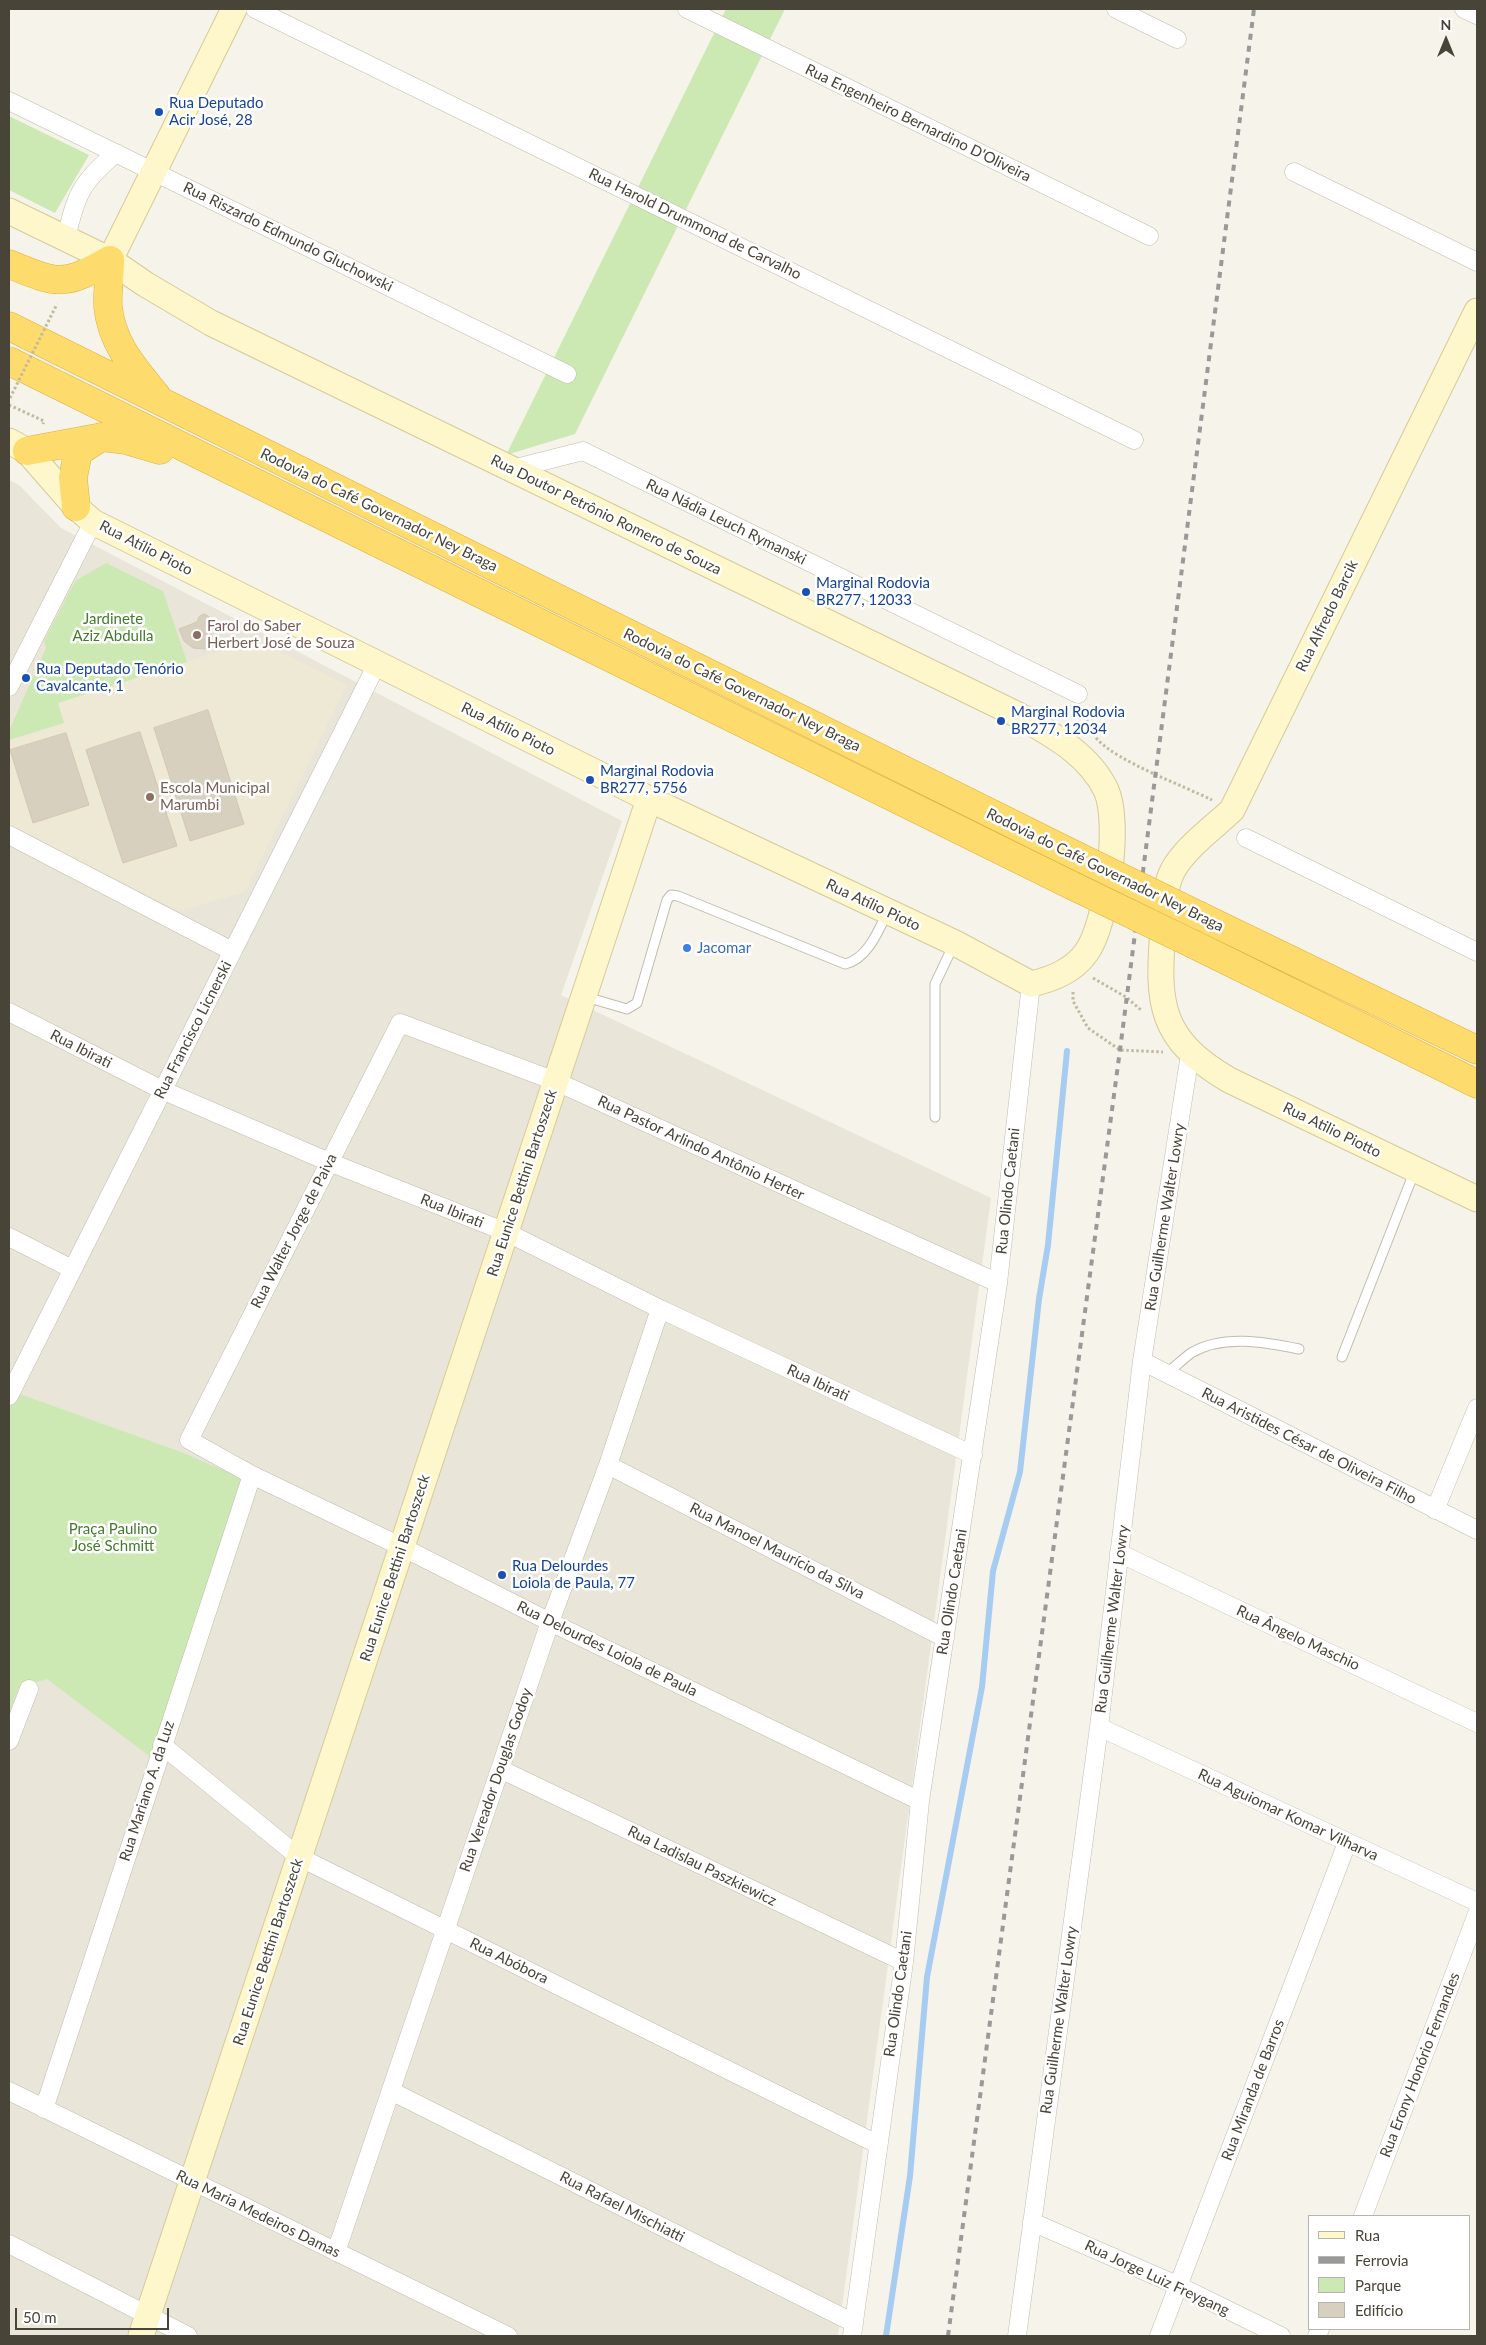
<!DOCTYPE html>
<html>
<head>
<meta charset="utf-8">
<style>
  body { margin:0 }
  #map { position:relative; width:1486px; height:2345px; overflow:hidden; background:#f5f3ea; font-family:Lato,sans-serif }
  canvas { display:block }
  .frame { position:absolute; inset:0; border:10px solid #494438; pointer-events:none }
  .legend { position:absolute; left:1308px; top:2215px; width:162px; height:115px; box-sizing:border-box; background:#fff; border:1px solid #b6b4af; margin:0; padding:6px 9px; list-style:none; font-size:15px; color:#494438 }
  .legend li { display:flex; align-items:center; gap:10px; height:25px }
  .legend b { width:25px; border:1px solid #b6b4af }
  .north { position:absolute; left:1421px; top:15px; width:50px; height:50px; -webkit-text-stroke:4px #fff; paint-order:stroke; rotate:0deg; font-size:14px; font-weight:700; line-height:20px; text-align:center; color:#494438 }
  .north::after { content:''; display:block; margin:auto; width:18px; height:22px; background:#494438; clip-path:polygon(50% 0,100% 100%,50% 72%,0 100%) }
  .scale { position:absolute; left:15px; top:2308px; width:154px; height:22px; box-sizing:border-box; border:2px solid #494438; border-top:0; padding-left:6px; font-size:15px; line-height:18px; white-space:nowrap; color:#494438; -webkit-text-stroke:4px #fff; paint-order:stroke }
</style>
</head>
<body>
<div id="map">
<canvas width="1486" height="2345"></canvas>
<div class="frame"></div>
<ul class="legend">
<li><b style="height:6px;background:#fef7cb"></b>Rua</li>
<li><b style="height:6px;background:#999"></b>Ferrovia</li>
<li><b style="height:14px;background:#cce9b3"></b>Parque</li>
<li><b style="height:14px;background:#d7d0bf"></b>Edifício</li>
</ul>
<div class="north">N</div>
<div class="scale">50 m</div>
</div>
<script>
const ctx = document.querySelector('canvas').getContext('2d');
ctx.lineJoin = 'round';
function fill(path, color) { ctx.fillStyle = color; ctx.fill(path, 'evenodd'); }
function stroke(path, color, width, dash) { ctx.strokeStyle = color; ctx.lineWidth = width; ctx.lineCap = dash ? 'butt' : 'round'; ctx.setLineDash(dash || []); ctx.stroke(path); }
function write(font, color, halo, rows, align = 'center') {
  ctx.font = font + ' Lato,sans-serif'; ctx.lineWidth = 5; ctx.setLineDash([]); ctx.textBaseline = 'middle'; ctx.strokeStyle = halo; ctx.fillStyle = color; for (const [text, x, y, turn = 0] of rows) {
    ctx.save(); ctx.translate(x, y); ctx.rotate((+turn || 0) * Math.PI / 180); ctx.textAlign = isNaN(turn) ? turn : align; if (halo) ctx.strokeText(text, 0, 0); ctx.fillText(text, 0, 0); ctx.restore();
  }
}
fill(new Path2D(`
  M 9,480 L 19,485 L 61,528 L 622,821 L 561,995 L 991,1198 L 838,2336 L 9,2336 Z`), '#e9e5d8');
fill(new Path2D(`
  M 256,640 L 347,685 L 245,892 L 180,911 L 9,825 L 9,740 L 64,723 L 57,703 Z`), '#eee9d4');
fill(new Path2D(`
  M 726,9 L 785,9 L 575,434 L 506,455 Z
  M 9,116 L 89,155 L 55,213 L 9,190 Z
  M 106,563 L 163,591 L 187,662 L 58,703 L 64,723 L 9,740 L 9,731 L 46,648 L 44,641 L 75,581 Z
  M 17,1393 L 181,1452 L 241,1478 L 152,1758 L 47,1679 L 19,1687 L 9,1713 L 9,1409 Z`), '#cce9b3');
stroke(new Path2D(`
  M 886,2336 L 910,2176 L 927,1977 L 982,1687 L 993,1571 L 1020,1472 L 1039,1299 L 1048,1245 L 1067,1051`), '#a7ccf1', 6);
const building = new Path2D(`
  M 204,614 L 208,616 L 210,620 L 208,627 L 216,645 L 205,649 L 193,648 L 184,641 L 179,629 L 197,622 L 199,617 Z
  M 208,710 L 244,824 L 190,841 L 154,728 Z
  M 140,732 L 177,846 L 123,863 L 86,750 Z
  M 66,733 L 89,805 L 33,823 L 10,750 Z`);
fill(building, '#d7d0bf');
stroke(building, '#d2c8b3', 1);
const lane = new Path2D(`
  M 586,997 L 627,1009 L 637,1003 L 667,900 L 671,895 L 678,896 L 845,964 C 867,959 878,932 887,913
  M 935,1117 L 935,984 L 954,944
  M 1342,1357 L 1415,1170
  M 1167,1373 C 1175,1367 1183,1359 1191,1353 C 1223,1334 1265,1342 1299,1349`);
const street = new Path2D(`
  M 255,9 L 1134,440
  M 687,9 L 1149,236
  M 1116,9 L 1177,39
  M 1464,9 L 1477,15
  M 9,101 L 567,374
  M 1294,172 L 1477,262
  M 66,238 C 76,195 81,182 116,153
  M 512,469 L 583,451 L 1078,694
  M 9,687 L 93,522
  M 9,835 L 232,951
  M 1246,838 L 1477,952
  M 9,1012 L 162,1090 L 329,1162 L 506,1232 L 660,1309 L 973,1455
  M 9,1237 L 72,1269
  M 1142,1361 L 1477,1530
  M 9,1396 L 377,664
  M 608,1465 L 945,1638
  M 1435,1510 L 1477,1408
  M 1119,1553 L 1477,1723
  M 1099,1727 L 1477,1902
  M 9,1741 L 29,1689
  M 162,1745 L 299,1857 L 877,2144
  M 500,1769 L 904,1962
  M 920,1801 L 550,1622 L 402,1547 L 252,1475 L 189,1440 L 400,1023 L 555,1081 L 998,1283
  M 9,2091 L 508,2336
  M 391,2091 L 854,2323
  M 44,2109 L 252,1475
  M 1363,2216 L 1477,1914
  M 1032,2222 L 1179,2286 L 1281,2336
  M 9,2244 L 188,2336
  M 336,2252 L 550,1622 L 608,1465 L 660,1309
  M 852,2336 L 904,1962 L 920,1801 L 998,1283 L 1031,984
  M 1017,2336 L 1099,1727 L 1142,1361 L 1190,1054
  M 1159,2336 L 1347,1843
  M 1317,2336 L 1320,2329`);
const secondary = new Path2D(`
  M 9,211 L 110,260 L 145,284 L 211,323 L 1018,715 C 1051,734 1089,754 1106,790 C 1121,822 1107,925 1086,953 C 1073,971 1053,979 1031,984 L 955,943 L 649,799 L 93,522 L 76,507 L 27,451 L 9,441
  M 110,260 L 234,9
  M 1477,311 L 1232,810 C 1214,827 1185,848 1173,870 C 1164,887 1164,910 1163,929 C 1157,1004 1159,1039 1229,1080 L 1477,1199
  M 141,2336 L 649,799`);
const highway = new Path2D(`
  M 110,260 C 110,275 107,292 108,307 C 112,344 134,368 156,395
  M 9,264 C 58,284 63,287 110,260
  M 9,326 L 1077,856
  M 9,361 L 1071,885
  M 27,451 L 102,437 L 126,440 L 160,450
  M 76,507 L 73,478 L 78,452 L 101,437
  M 1200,916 L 1477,1050
  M 1195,945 L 1477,1084`);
stroke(lane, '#c1bcac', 11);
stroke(street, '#c1bcac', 19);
stroke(secondary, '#d5ca9a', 27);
stroke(highway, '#deb13b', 29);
stroke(new Path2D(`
  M 9,398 L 10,398
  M 9,405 L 44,421 L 43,424
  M 1083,711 C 1087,721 1090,731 1097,739 C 1118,762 1182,785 1212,800
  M 1093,978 L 1126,997 L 1141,1010
  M 1073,992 L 1073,1001 L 1088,1028 L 1120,1050 L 1163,1052`), '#c3b99e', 3, [2.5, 2.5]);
stroke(lane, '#fff', 9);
stroke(street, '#fff', 18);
stroke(secondary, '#fef7cb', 25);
stroke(highway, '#fddb6d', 28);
stroke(new Path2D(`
  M 948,2336 L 1120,1050 L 1254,9`), '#999', 4, [6, 6]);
const highwayBridge = new Path2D(`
  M 1077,856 L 1200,916
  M 1071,885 L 1195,945`);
stroke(highwayBridge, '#deb13b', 29, []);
stroke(new Path2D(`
  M 10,398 L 57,304`), '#c3b99e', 3, [2.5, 2.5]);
stroke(highwayBridge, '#fddb6d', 28);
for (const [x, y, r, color] of [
  [159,112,5,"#1a4fb4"],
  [806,592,5,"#1a4fb4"],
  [197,635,5,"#8d6e63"],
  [26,678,5,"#1a4fb4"],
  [1001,721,5,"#1a4fb4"],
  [590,780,5,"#1a4fb4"],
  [150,797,5,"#8d6e63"],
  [687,948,5,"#3f7fe0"],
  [502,1575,5,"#1a4fb4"]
]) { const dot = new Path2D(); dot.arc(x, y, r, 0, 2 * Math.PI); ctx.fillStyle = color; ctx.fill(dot); stroke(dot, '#fff', 2); }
write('15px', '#164399', '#fff', [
  ["Rua Deputado",169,103],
  ["Acir José, 28",169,120],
  ["Marginal Rodovia",816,583],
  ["BR277, 12033",816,600],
  ["Rua Deputado Tenório",36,669],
  ["Cavalcante, 1",36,686],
  ["Marginal Rodovia",1011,712],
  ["BR277, 12034",1011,729],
  ["Marginal Rodovia",600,771],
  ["BR277, 5756",600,788],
  ["Rua Delourdes",512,1566],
  ["Loiola de Paula, 77",512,1583]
], 'left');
write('15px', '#494438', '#fff', [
  ["Rua Engenheiro Bernardino D'Oliveira",918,123,26],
  ["Rua Harold Drummond de Carvalho",695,224,26],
  ["Rua Riszardo Edmundo Gluchowski",288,237,26],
  ["Rodovia do Café Governador Ney Braga",379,510,26],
  ["Rua Doutor Petrônio Romero de Souza",606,515,26],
  ["Rua Nádia Leuch Rymanski",726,522,26],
  ["Rua Atílio Pioto",146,548,27],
  ["Rua Alfredo Barcik",1327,616,-64],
  ["Rodovia do Café Governador Ney Braga",742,690,26],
  ["Rua Atílio Pioto",508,729,26],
  ["Rodovia do Café Governador Ney Braga",1105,870,26],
  ["Rua Atílio Pioto",873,905,25],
  ["Rua Francisco Licnerski",193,1030,-63],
  ["Rua Ibirati",81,1049,27],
  ["Rua Atilio Piotto",1332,1130,26],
  ["Rua Pastor Arlindo Antônio Herter",701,1148,25],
  ["Rua Eunice Bettini Bartoszeck",522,1183,-72],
  ["Rua Olindo Caetani",1008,1191,-84],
  ["Rua Ibirati",452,1211,22],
  ["Rua Guilherme Walter Lowry",1165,1217,-81],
  ["Rua Walter Jorge de Paiva",294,1231,-63],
  ["Rua Ibirati",818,1383,25],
  ["Rua Aristides César de Oliveira Filho",1309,1446,27],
  ["Rua Manoel Maurício da Silva",777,1551,27],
  ["Rua Eunice Bettini Bartoszeck",395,1568,-72],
  ["Rua Olindo Caetani",952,1592,-81],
  ["Rua Guilherme Walter Lowry",1112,1619,-83],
  ["Rua Ângelo Maschio",1298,1638,25],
  ["Rua Delourdes Loiola de Paula",607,1649,26],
  ["Rua Vereador Douglas Godoy",496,1780,-71],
  ["Rua Mariano A. da Luz",147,1791,-72],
  ["Rua Aguiomar Komar Vilharva",1288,1815,25],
  ["Rua Ladislau Paszkiewicz",702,1866,26],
  ["Rua Eunice Bettini Bartoszeck",268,1952,-72],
  ["Rua Abóbora",509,1961,26],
  ["Rua Olindo Caetani",898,1994,-82],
  ["Rua Guilherme Walter Lowry",1059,2020,-82],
  ["Rua Erony Honório Fernandes",1420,2065,-69],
  ["Rua Miranda de Barros",1253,2090,-69],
  ["Rua Rafael Mischiatti",622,2207,27],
  ["Rua Maria Medeiros Damas",258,2214,26],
  ["Rua Jorge Luiz Freygang",1157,2278,25]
]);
write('15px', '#427c2a', '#fff', [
  ["Jardinete",113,619],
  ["Aziz Abdulla",113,636],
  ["Praça Paulino",113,1529],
  ["José Schmitt",113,1546]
]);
write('15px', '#785e54', '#fff', [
  ["Farol do Saber",207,626],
  ["Herbert José de Souza",207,643],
  ["Escola Municipal",160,788],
  ["Marumbi",160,805]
], 'left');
write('15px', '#366cbe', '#fff', [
  ["Jacomar",697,948]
], 'left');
</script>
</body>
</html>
